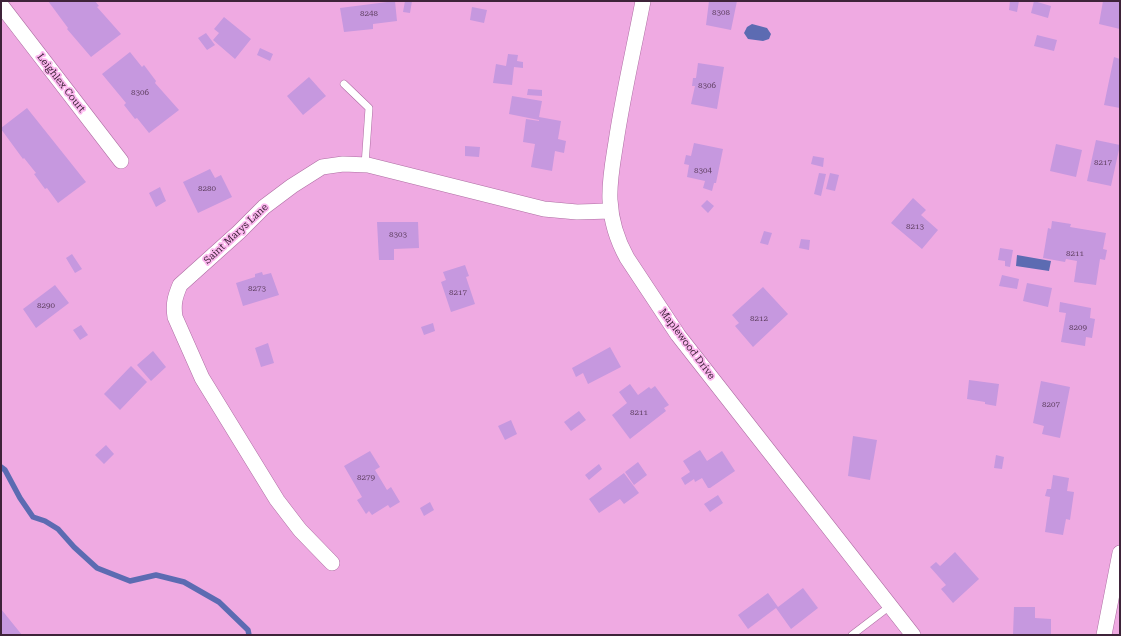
<!DOCTYPE html>
<html>
<head>
<meta charset="utf-8">
<style>
  body { margin:0 }
  #map { position:relative; width:1121px; height:636px; overflow:hidden; background:#efaae2; font-family:"Roboto Serif",serif }
  canvas { display:block }
  .frame { position:absolute; inset:0; border:2px solid #3e2339; pointer-events:none }
</style>
</head>
<body>
<div id="map">
<canvas width="1121" height="636"></canvas>
<div class="frame"></div>
</div>
<script>
const ctx = document.querySelector('canvas').getContext('2d');
ctx.lineJoin = 'round';
function fill(path, color) { ctx.fillStyle = color; ctx.fill(path, 'evenodd'); }
function stroke(path, color, width, dash) { ctx.strokeStyle = color; ctx.lineWidth = width; ctx.lineCap = dash ? 'butt' : 'round'; ctx.setLineDash(dash || []); ctx.stroke(path); }
function write(font, color, halo, rows, align = 'center') {
  ctx.font = font + ' "Roboto Serif",serif'; ctx.lineWidth = 3.5; ctx.setLineDash([]); ctx.textBaseline = 'middle'; ctx.strokeStyle = halo; ctx.fillStyle = color; for (const [text, x, y, turn = 0] of rows) {
    ctx.save(); ctx.translate(x, y); ctx.rotate((+turn || 0) * Math.PI / 180); ctx.textAlign = isNaN(turn) ? turn : align; if (halo) ctx.strokeText(text, 0, 0); ctx.fillText(text, 0, 0); ctx.restore();
  }
}
fill(new Path2D(`
  M 752,24 L 767,28 L 771,34 L 769,39 L 763,41 L 748,39 L 744,33 L 747,27 Z
  M 1017,255 L 1051,261 L 1049,271 L 1016,266 Z`), '#5c6bb2');
stroke(new Path2D(`
  M 1,467 L 5,470 L 20,498 L 33,517 L 45,521 L 58,529 L 74,547 L 97,568 L 130,581 L 156,575 L 184,582 L 219,602 L 248,630 L 249,635`), '#5c6bb2', 5.5);
fill(new Path2D(`
  M 48,1 L 95,1 L 99,6 L 97,7 L 121,34 L 91,57 L 67,29 L 68,28 Z
  M 395,1 L 397,21 L 373,24 L 373,29 L 344,32 L 340,8 Z
  M 405,1 L 412,1 L 410,13 L 403,12 Z
  M 709,1 L 737,1 L 731,30 L 706,25 Z
  M 1010,1 L 1019,1 L 1017,12 L 1009,10 Z
  M 1034,1 L 1051,6 L 1048,18 L 1031,13 Z
  M 1103,1 L 1120,1 L 1120,29 L 1099,24 Z
  M 472,7 L 487,10 L 484,23 L 470,20 Z
  M 224,17 L 251,39 L 235,59 L 213,40 L 219,33 L 214,29 Z
  M 206,33 L 215,45 L 207,50 L 198,38 Z
  M 1037,35 L 1057,40 L 1054,51 L 1034,46 Z
  M 260,48 L 273,54 L 270,61 L 257,55 Z
  M 130,52 L 142,67 L 144,65 L 156,81 L 155,83 L 179,110 L 149,133 L 137,118 L 135,119 L 124,105 L 126,103 L 102,74 Z
  M 508,54 L 518,55 L 517,61 L 523,62 L 523,68 L 514,67 L 512,85 L 493,83 L 496,64 L 506,66 Z
  M 1114,57 L 1120,59 L 1120,108 L 1104,105 Z
  M 698,63 L 724,67 L 717,109 L 691,104 L 695,86 L 692,86 L 693,78 L 696,78 Z
  M 309,77 L 326,96 L 303,115 L 287,96 Z
  M 528,89 L 542,90 L 542,96 L 527,95 Z
  M 512,96 L 542,101 L 539,117 L 561,121 L 558,139 L 566,141 L 564,153 L 555,151 L 552,171 L 531,167 L 535,144 L 523,142 L 526,119 L 539,121 L 539,120 L 509,114 Z
  M 27,108 L 86,182 L 58,203 L 47,188 L 45,189 L 34,174 L 36,173 L 24,158 L 23,159 L 1,129 L 1,128 Z
  M 1096,140 L 1120,145 L 1111,186 L 1087,181 Z
  M 694,143 L 723,149 L 716,183 L 714,183 L 712,191 L 703,188 L 705,181 L 687,177 L 689,165 L 684,164 L 686,155 L 691,156 Z
  M 1056,144 L 1082,150 L 1076,177 L 1050,171 Z
  M 465,146 L 480,147 L 479,157 L 465,156 Z
  M 813,156 L 824,158 L 823,167 L 811,164 Z
  M 210,169 L 215,178 L 221,175 L 232,197 L 198,213 L 183,182 Z
  M 819,173 L 826,174 L 821,196 L 814,194 Z
  M 830,173 L 839,175 L 835,191 L 826,189 Z
  M 160,187 L 166,201 L 156,207 L 149,193 Z
  M 913,198 L 926,210 L 921,215 L 938,230 L 922,249 L 891,223 Z
  M 707,200 L 714,206 L 708,213 L 701,206 Z
  M 1052,221 L 1071,224 L 1070,227 L 1106,233 L 1103,249 L 1107,250 L 1105,260 L 1100,259 L 1096,285 L 1074,282 L 1077,261 L 1066,259 L 1065,262 L 1043,258 L 1048,228 L 1051,229 Z
  M 377,222 L 418,222 L 419,248 L 394,249 L 394,260 L 379,260 Z
  M 764,231 L 772,233 L 768,245 L 760,243 Z
  M 801,239 L 810,240 L 809,250 L 799,248 Z
  M 1000,248 L 1013,250 L 1010,267 L 1005,266 L 1005,261 L 998,260 Z
  M 72,254 L 82,269 L 75,273 L 66,258 Z
  M 465,265 L 469,276 L 466,277 L 475,304 L 451,312 L 441,282 L 446,280 L 443,272 Z
  M 262,272 L 263,275 L 271,273 L 279,295 L 243,306 L 236,283 L 255,277 L 255,274 Z
  M 1002,275 L 1019,279 L 1017,289 L 999,286 Z
  M 1027,283 L 1052,288 L 1048,307 L 1023,301 Z
  M 55,285 L 69,303 L 36,328 L 23,309 Z
  M 763,287 L 788,314 L 753,347 L 735,326 L 739,323 L 732,315 Z
  M 1060,302 L 1091,308 L 1090,318 L 1095,319 L 1092,338 L 1086,337 L 1085,346 L 1061,342 L 1066,313 L 1059,312 Z
  M 433,323 L 435,331 L 424,335 L 421,327 Z
  M 81,325 L 88,335 L 80,340 L 73,330 Z
  M 268,343 L 274,363 L 261,367 L 255,348 Z
  M 610,347 L 621,367 L 588,384 L 583,373 L 576,377 L 572,368 Z
  M 153,351 L 166,367 L 151,381 L 137,365 Z
  M 131,366 L 147,382 L 120,410 L 104,394 Z
  M 969,380 L 999,384 L 996,406 L 985,404 L 985,402 L 967,399 Z
  M 1041,381 L 1070,387 L 1060,438 L 1042,434 L 1044,426 L 1033,423 Z
  M 630,384 L 638,395 L 649,387 L 651,389 L 655,386 L 669,405 L 664,408 L 666,411 L 630,439 L 612,415 L 627,403 L 619,392 Z
  M 579,411 L 586,420 L 571,431 L 564,422 Z
  M 511,420 L 517,434 L 505,440 L 498,426 Z
  M 853,436 L 877,440 L 870,480 L 848,476 Z
  M 106,445 L 114,454 L 104,464 L 95,455 Z
  M 700,450 L 707,461 L 722,451 L 735,471 L 710,488 L 708,488 L 702,478 L 695,482 L 694,479 L 685,485 L 681,478 L 690,472 L 683,461 Z
  M 370,451 L 380,467 L 375,470 L 387,490 L 391,487 L 400,502 L 390,508 L 388,505 L 372,515 L 369,511 L 366,514 L 357,500 L 362,497 L 344,466 Z
  M 996,455 L 1004,457 L 1002,469 L 994,468 Z
  M 638,462 L 647,475 L 634,485 L 625,472 Z
  M 599,464 L 602,469 L 589,480 L 585,475 Z
  M 624,473 L 639,493 L 624,504 L 620,499 L 599,513 L 589,499 Z
  M 1053,475 L 1069,478 L 1067,491 L 1074,492 L 1070,520 L 1066,519 L 1063,535 L 1045,532 L 1050,497 L 1045,496 L 1047,489 L 1051,489 Z
  M 718,495 L 723,503 L 710,512 L 704,504 Z
  M 430,502 L 434,510 L 424,516 L 420,508 Z
  M 955,552 L 979,579 L 953,603 L 941,589 L 946,585 L 930,567 L 936,562 L 940,566 Z
  M 803,588 L 818,608 L 791,629 L 776,608 L 748,629 L 738,615 L 768,593 L 778,607 Z
  M 1014,607 L 1035,607 L 1035,618 L 1051,619 L 1051,635 L 1013,635 Z
  M 1,609 L 22,635 L 1,635 Z`), '#c698df');
const lane = new Path2D(`
  M 344,84 L 369,108 L 365,165
  M 852,635 L 890,606`);
const street = new Path2D(`
  M 643,1 C 634,48 623,95 616,142 C 613,161 609,181 610,200 C 611,221 617,240 627,258 L 678,335 L 913,635
  M 1,5 L 121,161
  M 332,563 L 300,530 L 277,500 L 202,378 L 175,317 C 173,304 175,297 180,285 L 239,232 L 264,207 L 292,186 L 322,167 L 343,164 L 368,165 L 544,209 L 577,212 L 611,211
  M 1104,635 L 1120,553`);
stroke(lane, '#ad6da2', 8);
stroke(street, '#ad6da2', 16);
stroke(lane, '#fff', 7);
stroke(street, '#fff', 15);
write('8px', '#604062', null, [
  ["8308",721,13],
  ["8248",369,14],
  ["8306",707,86],
  ["8306",140,93],
  ["8217",1103,163],
  ["8304",703,171],
  ["8280",207,189],
  ["8213",915,227],
  ["8303",398,235],
  ["8211",1075,254],
  ["8273",257,289],
  ["8217",458,293],
  ["8290",46,306],
  ["8212",759,319],
  ["8209",1078,328],
  ["8207",1051,405],
  ["8211",639,413],
  ["8279",366,478]
]);
write('10px', '#3e2339', '#fcb7ef', [
  ["Leighlex Court",61,83,52],
  ["Saint Marys Lane",236,234,-43],
  ["Maplewood Drive",687,344,53]
]);
</script>
</body>
</html>
